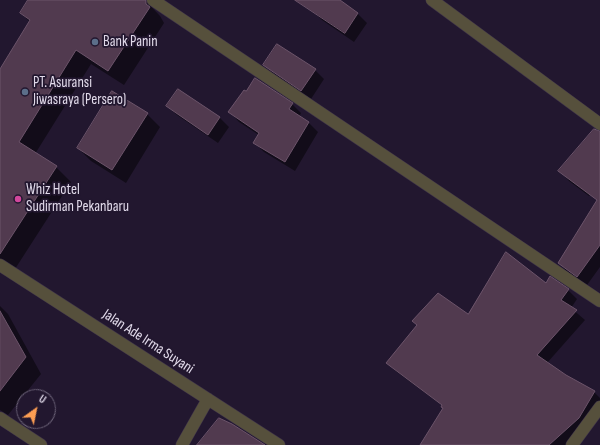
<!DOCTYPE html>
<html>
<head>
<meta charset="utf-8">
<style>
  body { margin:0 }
  #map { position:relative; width:600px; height:445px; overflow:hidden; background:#22172f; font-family:"Sofia Sans Condensed",sans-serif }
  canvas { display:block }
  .north { position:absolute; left:16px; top:389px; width:40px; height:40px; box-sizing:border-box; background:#22172f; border:1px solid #6e657a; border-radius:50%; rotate:33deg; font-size:11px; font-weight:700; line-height:16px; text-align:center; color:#e1daea }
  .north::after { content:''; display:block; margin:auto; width:14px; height:18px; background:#fc9d53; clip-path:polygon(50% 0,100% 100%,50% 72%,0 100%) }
</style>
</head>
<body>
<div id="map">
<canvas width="600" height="445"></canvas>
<div class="north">U</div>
</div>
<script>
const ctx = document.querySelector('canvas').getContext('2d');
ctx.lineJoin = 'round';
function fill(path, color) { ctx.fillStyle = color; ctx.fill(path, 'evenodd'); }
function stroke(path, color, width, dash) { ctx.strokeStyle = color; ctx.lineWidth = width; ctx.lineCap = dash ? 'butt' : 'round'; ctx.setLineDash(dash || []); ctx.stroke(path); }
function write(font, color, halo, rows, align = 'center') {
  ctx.font = font + ' "Sofia Sans Condensed",sans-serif'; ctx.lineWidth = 3.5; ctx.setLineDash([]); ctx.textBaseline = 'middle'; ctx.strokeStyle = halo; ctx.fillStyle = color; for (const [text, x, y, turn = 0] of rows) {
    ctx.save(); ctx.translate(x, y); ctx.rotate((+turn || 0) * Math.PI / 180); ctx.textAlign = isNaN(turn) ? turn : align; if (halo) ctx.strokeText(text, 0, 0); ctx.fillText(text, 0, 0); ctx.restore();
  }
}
fill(new Path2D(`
  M 29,0 L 145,0 L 160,16 L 164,23 L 124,85 L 91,64 L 35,154 L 56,167 L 71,182 L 15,269 L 0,259 L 0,70 L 30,22 L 21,13 Z
  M 320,0 L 338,0 L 358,14 L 367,23 L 354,42 L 322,20 L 313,11 Z
  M 265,65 L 315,70 L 324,79 L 311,99 L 274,74 Z
  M 179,90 L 220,118 L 229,127 L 218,143 L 177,115 L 167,106 Z
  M 292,104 L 301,113 L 299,117 L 309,123 L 318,132 L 295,171 L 264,152 L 255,143 L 259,135 L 239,122 L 230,112 Z
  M 147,114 L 160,127 L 126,183 L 91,161 L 78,148 Z
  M 600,132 L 600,183 L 589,196 L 569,181 L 560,171 Z
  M 600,197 L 600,267 L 587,285 L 568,273 L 559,263 Z
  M 546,284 L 568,290 L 577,299 L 571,308 L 585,320 L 547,363 L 594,392 L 600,398 L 600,407 L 568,445 L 421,445 L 444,409 L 443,406 L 397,372 L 387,363 L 468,315 Z
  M 0,306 L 8,314 L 41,374 L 8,415 L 0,410 Z`), '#0007');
const building = new Path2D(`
  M 28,0 L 146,0 L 146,4 L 150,7 L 108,71 L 76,50 L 19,142 L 57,166 L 0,254 L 0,69 L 30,20 L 20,13 Z
  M 295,0 L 340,0 L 358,13 L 345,33 Z
  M 277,44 L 316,69 L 301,91 L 263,65 Z
  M 255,78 L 293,103 L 289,109 L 309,122 L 285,162 L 253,143 L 259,133 L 228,112 L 244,90 L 246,91 Z
  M 178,89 L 220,117 L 208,135 L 166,106 Z
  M 112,91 L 148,113 L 112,170 L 77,148 Z
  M 594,129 L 600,131 L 600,245 L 577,277 L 558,263 L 597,200 L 558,171 Z
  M 506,252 L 546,283 L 550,276 L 569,289 L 561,300 L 577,310 L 537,355 L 566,375 L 595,391 L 579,418 L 549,445 L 420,445 L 443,408 L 441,407 L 442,405 L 386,363 L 417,325 L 412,321 L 438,293 L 468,314 Z
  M 0,311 L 26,357 L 0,391 Z
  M 219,418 L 232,424 L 265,445 L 197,445 Z`);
fill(building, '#513a4f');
stroke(building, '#6c546a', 1);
const street = new Path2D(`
  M 153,0 L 600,301
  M 432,0 L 600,124
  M 0,265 L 279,445
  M 0,418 L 41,445
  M 182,445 L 208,399
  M 572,445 L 600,407`);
stroke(street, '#3d3249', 13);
stroke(street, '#56503c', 12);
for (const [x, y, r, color] of [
  [95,42,4,"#5c6f8a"],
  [25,92,4,"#5c6f8a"],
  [18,199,4,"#d1479c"]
]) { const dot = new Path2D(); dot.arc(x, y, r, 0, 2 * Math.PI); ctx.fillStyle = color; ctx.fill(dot); stroke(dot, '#22172f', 1.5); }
write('15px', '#e1daea', '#22172f', [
  ["Bank Panin",103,42],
  ["PT. Asuransi",33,83],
  ["Jiwasraya (Persero)",33,100],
  ["Whiz Hotel",26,190],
  ["Sudirman Pekanbaru",26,207]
], 'left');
write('15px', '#e1daea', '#22172f', [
  ["Jalan Ade Irma Suyani",148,342,33]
]);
</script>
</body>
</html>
